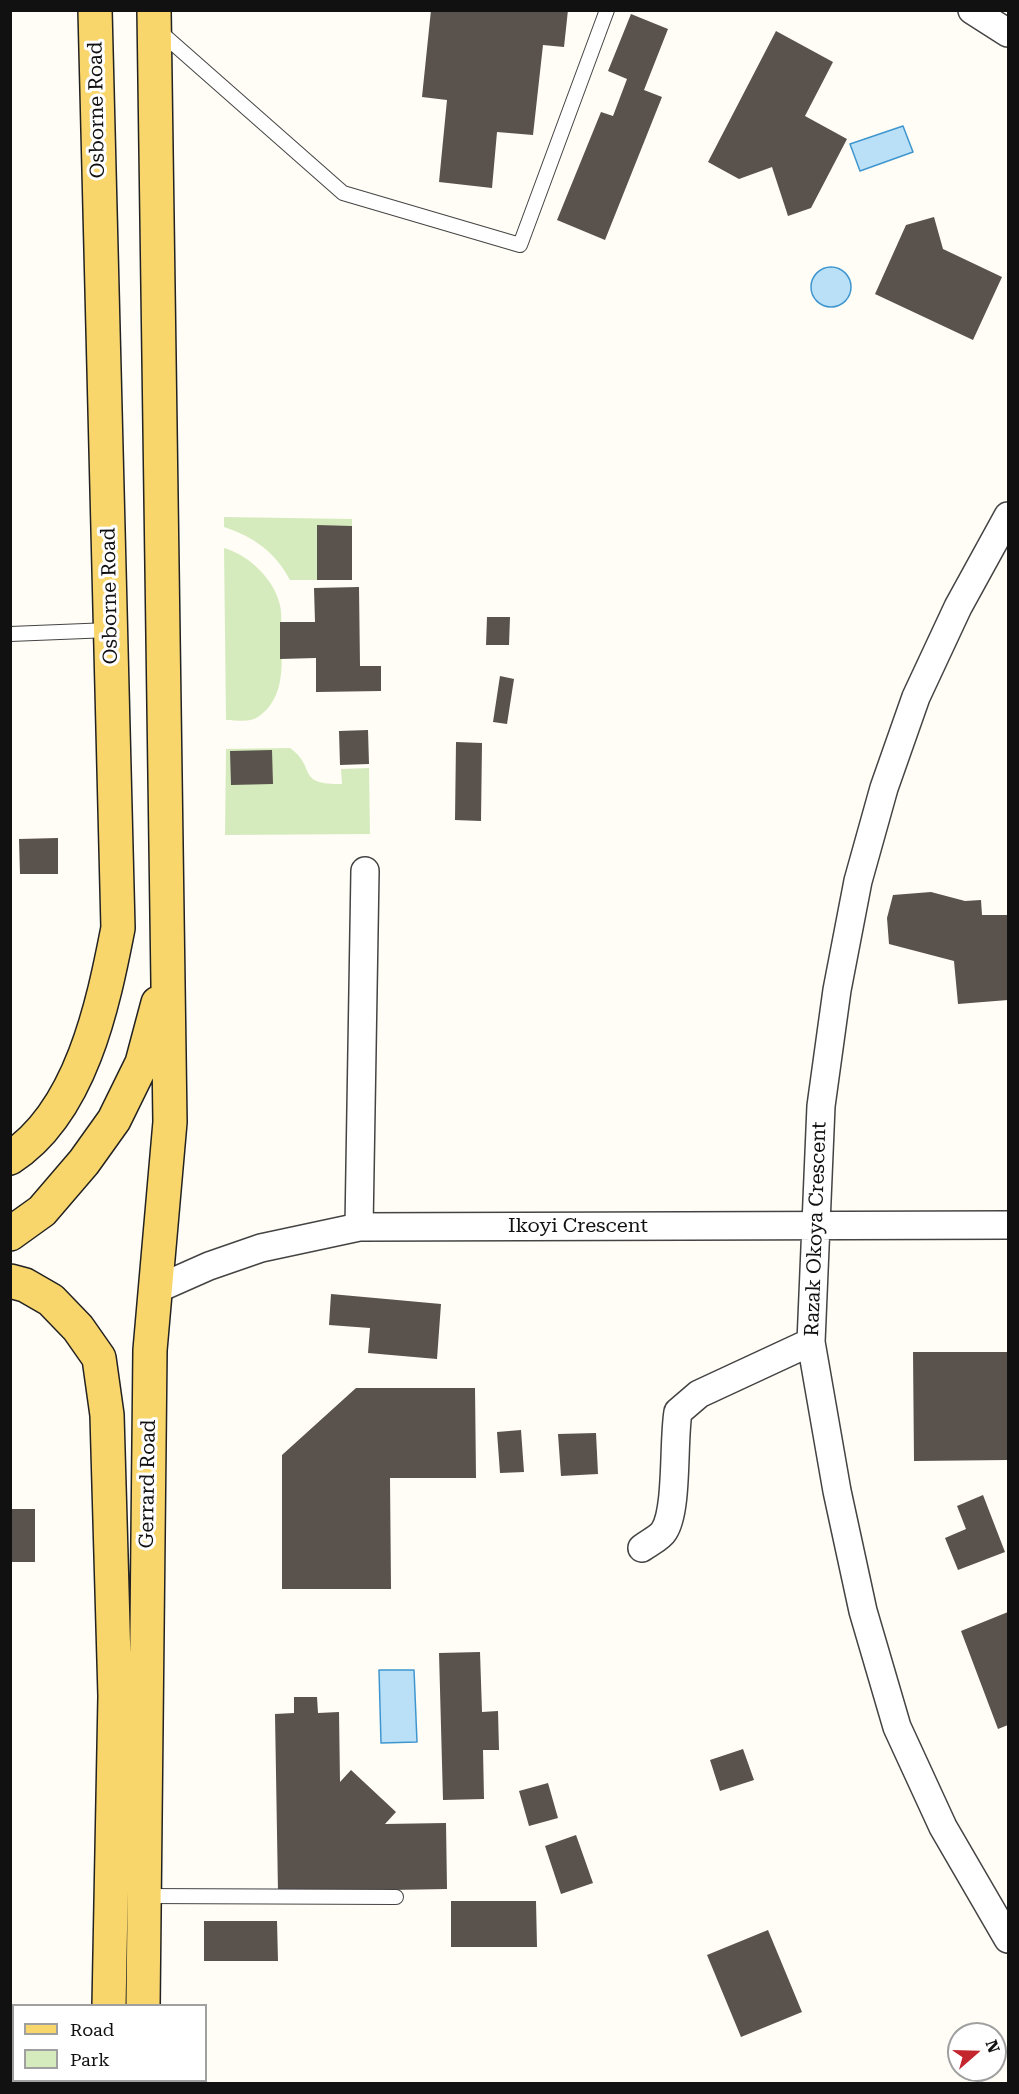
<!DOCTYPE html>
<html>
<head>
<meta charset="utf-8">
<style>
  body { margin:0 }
  #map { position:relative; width:1019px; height:2094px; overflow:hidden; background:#fffdf5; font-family:"Roboto Serif",serif }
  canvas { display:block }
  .frame { position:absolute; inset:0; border:12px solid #111; pointer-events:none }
  .legend { position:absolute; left:12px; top:2004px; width:195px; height:78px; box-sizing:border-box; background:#fff; border:2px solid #a0a0a0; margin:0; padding:8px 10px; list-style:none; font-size:18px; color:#111 }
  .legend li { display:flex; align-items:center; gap:12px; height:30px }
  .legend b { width:30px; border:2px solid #a0a0a0 }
  .north { position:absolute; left:947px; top:2022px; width:60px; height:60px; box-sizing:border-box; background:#fff; border:2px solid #a0a0a0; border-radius:50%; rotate:70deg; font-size:16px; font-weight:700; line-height:24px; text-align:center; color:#111 }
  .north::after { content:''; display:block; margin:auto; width:21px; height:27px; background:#c4262e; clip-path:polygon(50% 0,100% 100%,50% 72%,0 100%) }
</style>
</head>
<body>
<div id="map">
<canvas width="1019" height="2094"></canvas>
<div class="frame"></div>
<ul class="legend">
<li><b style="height:8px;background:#f9d66b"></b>Road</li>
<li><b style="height:16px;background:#d5ebbd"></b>Park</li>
</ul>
<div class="north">N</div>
</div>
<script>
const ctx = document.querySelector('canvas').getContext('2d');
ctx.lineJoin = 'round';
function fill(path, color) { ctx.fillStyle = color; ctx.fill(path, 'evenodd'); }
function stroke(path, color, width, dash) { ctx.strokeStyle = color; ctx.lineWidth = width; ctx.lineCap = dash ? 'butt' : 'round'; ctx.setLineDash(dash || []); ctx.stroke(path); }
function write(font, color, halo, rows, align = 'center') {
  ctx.font = font + ' "Roboto Serif",serif'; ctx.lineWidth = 6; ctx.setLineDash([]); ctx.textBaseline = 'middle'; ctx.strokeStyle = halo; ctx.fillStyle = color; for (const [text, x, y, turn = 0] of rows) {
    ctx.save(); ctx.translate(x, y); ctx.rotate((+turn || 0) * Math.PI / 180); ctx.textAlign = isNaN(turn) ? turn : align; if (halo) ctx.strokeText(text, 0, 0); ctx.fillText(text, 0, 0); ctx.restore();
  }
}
fill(new Path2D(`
  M 224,517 L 352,519 L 352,526 L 317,526 L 317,580 L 290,580 C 275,552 254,537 224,527 Z
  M 224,548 C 249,555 274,579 280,605 C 282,614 281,624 281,633 C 282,663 286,698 258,717 C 249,723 236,720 226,720 Z
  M 290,748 C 317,767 295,785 342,784 L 341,769 L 369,768 L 370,834 L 225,835 L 226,749 Z`), '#d5ebbd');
const water = new Path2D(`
  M 903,126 L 913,152 L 860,171 L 850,144 Z
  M811 287a20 20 0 1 1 40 0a20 20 0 1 1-40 0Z
  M 379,1670 L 414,1670 L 417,1742 L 381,1743 Z`);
fill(water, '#b9e0f7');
stroke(water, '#3f96cf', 1.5);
fill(new Path2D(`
  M 431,10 L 568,10 L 564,47 L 543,45 L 533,135 L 497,132 L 492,188 L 439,182 L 447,100 L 422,97 Z
  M 631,14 L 668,29 L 644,90 L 662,97 L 605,240 L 557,220 L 601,112 L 613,116 L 627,79 L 608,71 Z
  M 776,31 L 833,62 L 805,116 L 847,139 L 811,208 L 788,216 L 772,167 L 739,179 L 708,162 Z
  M 934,217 L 943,249 L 1002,277 L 973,340 L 875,294 L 906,225 Z
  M 317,525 L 352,526 L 352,580 L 317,580 Z
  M 359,587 L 360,666 L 381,666 L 381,691 L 316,692 L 316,658 L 280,659 L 280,622 L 315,622 L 314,588 Z
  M 487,617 L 510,617 L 509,645 L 486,645 Z
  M 500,676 L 514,679 L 507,724 L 493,722 Z
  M 368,730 L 369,764 L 340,765 L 339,731 Z
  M 456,742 L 482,743 L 481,821 L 455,820 Z
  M 272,750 L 273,784 L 231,785 L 230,751 Z
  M 58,838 L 58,874 L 20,874 L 19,839 Z
  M 931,892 L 965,901 L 981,900 L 982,915 L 1008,915 L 1008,1000 L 958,1004 L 954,961 L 889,944 L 887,918 L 893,895 Z
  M 331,1294 L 441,1304 L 437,1359 L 368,1353 L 370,1328 L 329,1325 Z
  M 913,1352 L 1008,1352 L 1008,1460 L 914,1461 Z
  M 356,1388 L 475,1388 L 476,1478 L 390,1478 L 391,1589 L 282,1589 L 282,1455 Z
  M 521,1430 L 524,1472 L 500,1473 L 497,1432 Z
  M 596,1433 L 598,1474 L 561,1476 L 558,1434 Z
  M 983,1495 L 1005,1552 L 958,1570 L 945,1538 L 966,1529 L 957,1506 Z
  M 10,1509 L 35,1509 L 35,1562 L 10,1562 Z
  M 1008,1612 L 1008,1725 L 998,1729 L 961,1631 Z
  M 480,1652 L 482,1712 L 498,1711 L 499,1750 L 483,1750 L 484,1799 L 443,1800 L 439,1653 Z
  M 294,1697 L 317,1697 L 318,1713 L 339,1712 L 340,1782 L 351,1770 L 396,1812 L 385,1824 L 446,1823 L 447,1889 L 278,1892 L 275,1714 L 294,1713 Z
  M 743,1749 L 754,1780 L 720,1791 L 710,1760 Z
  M 548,1783 L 558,1818 L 529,1826 L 519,1791 Z
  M 576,1835 L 593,1883 L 561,1894 L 545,1846 Z
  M 451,1901 L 536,1901 L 537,1947 L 451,1947 Z
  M 204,1921 L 277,1921 L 278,1961 L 204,1961 Z
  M 768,1930 L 802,2012 L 741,2037 L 707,1955 Z`), '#5a524d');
const service = new Path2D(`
  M 158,30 L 343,193 L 520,245 L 607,10
  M 10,634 L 110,630
  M 143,1896 L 396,1897`);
const minor = new Path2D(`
  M 972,10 L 1008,33
  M 1008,516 L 958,607 L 916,697 L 884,788 L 858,881 L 837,990 L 821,1106 L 811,1342 L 837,1491 L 863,1611 L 897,1727 L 943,1827 L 1008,1939
  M 359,1227 L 365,871
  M 157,1289 L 209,1266 L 261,1248 L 359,1227 L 1008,1225
  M 642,1548 C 648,1543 660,1538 664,1531 C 678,1510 673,1441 678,1412 L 699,1394 L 811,1342`);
const primary = new Path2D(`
  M 10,1158 C 81,1112 103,1005 118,928 L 95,10
  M 10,1234 L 42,1211 L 84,1162 L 114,1120 L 142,1063 L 158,1003
  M 10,1281 L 25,1285 L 51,1300 L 78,1328 L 99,1358 L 107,1415 L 115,1696 L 109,2006
  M 143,2006 L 150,1350 L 170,1122 L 154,10
  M 108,2084 L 108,2080
  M 143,2084 L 143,2080`);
stroke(service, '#444', 16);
stroke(minor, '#444', 30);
stroke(primary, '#222', 36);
stroke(service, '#fff', 14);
stroke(minor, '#fff', 27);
stroke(primary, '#f9d66b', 33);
write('20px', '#111', '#fff', [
  ["Osborne Road",97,110,-91],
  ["Osborne Road",110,596,-91],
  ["Ikoyi Crescent",578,1226],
  ["Razak Okoya Crescent",816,1229,-88],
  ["Gerrard Road",148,1484,-89]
]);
</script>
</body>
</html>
